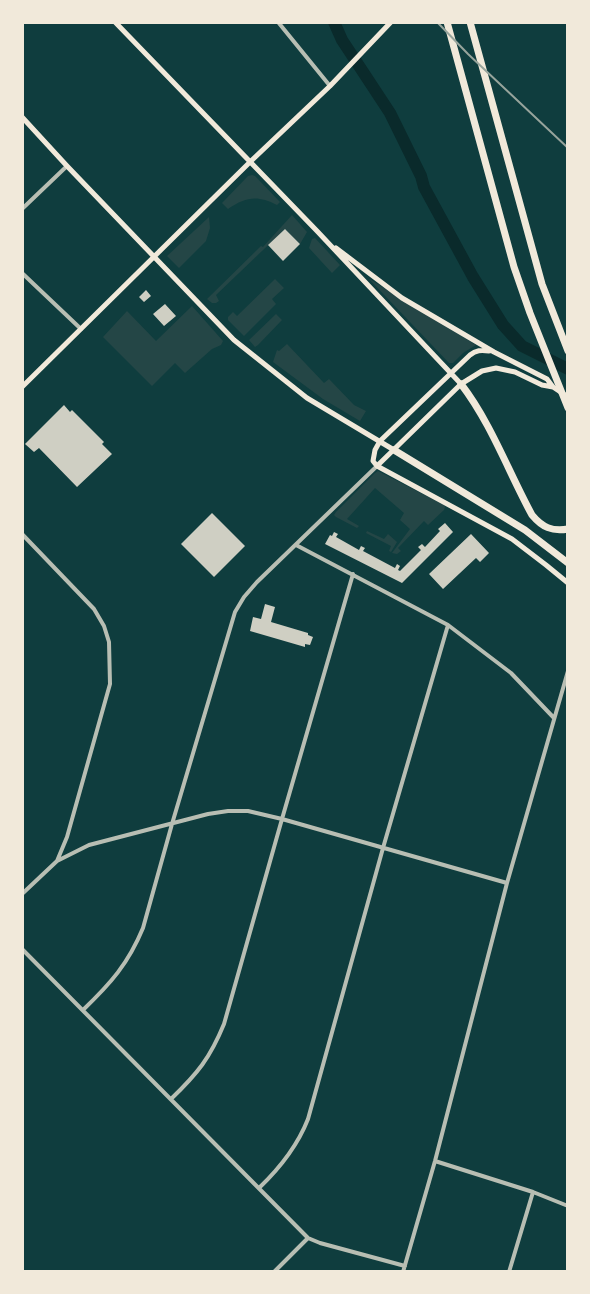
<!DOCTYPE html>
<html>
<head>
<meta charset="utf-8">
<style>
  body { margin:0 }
  #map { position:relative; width:590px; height:1294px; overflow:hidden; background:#0f3d3e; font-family:"Open Sans",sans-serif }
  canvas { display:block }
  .frame { position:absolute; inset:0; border:24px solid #f1e9da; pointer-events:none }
</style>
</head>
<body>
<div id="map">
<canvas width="590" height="1294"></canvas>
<div class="frame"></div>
</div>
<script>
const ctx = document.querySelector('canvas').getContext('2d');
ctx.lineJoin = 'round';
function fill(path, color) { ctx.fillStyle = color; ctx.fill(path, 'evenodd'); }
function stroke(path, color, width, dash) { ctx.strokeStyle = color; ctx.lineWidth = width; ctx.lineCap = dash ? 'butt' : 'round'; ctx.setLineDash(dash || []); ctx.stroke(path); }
fill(new Path2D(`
  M 252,175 L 255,176 L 280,202 L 277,205 C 257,195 246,197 228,209 L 222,203 L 248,176 Z
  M 292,215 L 307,232 L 300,244 L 285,229 L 216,295 L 219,301 L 216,303 L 212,303 L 207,299 L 261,246 L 263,247 Z
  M 209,217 L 210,228 L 206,241 L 179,268 L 167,256 Z
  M 315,238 L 340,265 L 332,273 L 309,248 L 312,239 Z
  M 368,278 L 476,345 L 463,353 L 453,363 L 449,363 Z
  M 275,279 L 284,288 L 272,299 L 276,304 L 244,336 L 228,320 L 228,317 L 233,312 L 237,316 Z
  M 192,306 L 223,341 L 221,345 L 212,349 L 185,373 L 175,363 L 152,386 L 103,337 L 127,311 L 156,341 Z
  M 276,314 L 282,320 L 258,345 L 255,347 L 249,340 Z
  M 287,344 L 324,383 L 329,379 L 354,405 L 366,411 L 360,421 L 323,399 L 273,362 L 277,350 L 279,351 Z
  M 378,471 L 444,505 L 445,507 L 444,510 L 428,525 L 424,521 L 398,548 L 401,551 L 397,554 L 392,553 L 410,529 L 400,520 L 404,513 L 375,488 L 347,519 L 359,526 L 357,528 L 336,517 L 334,515 L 336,512 L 375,473 Z
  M 367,531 L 384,539 L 388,534 L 397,542 L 391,552 L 389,551 L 391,546 L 366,533 Z`), '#244646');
stroke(new Path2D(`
  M 334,22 L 342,40 L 390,113 L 421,176 L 424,187 L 473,277 L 503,325 L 522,346 L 568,369`), '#0a2a2b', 12);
fill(new Path2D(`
  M 285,229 L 300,244 L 283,261 L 268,245 Z
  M 146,290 L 151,296 L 144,302 L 139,297 Z
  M 165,304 L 176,316 L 164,326 L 153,314 Z
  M 64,405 L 70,412 L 72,410 L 104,442 L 102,444 L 112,454 L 77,487 L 39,448 L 34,452 L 25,444 Z
  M 212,513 L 245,546 L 214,577 L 181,544 Z
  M 445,523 L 453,532 L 402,583 L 325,544 L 330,535 L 332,536 L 334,532 L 338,534 L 336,537 L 359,550 L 361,546 L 365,548 L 363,551 L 395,568 L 397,564 L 400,566 L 398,570 L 400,571 L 421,550 L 418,547 L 422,544 L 425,547 L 440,531 L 438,529 Z
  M 471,534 L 489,553 L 480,562 L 476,558 L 443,589 L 429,574 Z
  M 265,604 L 275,607 L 271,622 L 308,633 L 308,635 L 313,637 L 310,645 L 305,644 L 305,647 L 250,631 L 253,617 L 261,619 Z`), '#cfcfc3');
stroke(new Path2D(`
  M 278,22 L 330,86
  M 22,209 L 67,166
  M 22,273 L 81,329
  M 22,534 L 94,609 L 104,626 L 109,642 L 110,684 L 67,837 L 57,861 L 22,894
  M 296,545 L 448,625 L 511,673 L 554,718
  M 57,861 L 89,845 L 208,814 L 228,811 L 248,811 L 282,819 L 507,883
  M 22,949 L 308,1238 L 320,1243 L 405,1266
  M 83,1010 C 111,983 128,964 143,928 L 172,824 L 235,612 L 244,597 L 257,582 L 377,466
  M 171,1099 C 198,1073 210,1058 224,1024 L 282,819 L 353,574
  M 435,1161 L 533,1192 L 568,1206
  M 259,1188 C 280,1168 297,1147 308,1119 L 383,848 L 448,625
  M 274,1272 L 308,1238
  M 403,1272 L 435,1161 L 507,883 L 568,671
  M 509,1272 L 533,1192`), '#b8beb3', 4);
stroke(new Path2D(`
  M 115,22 L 317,231 L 461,384
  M 22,117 L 67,166 L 234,340 L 307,398 L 394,450
  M 336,248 L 402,298 L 494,352 L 547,379 L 553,387 L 568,397
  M 22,387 L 250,162 L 330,86 L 391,22
  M 377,466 L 512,539 L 546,565 L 568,583
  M 377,466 L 461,384 L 482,371 L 496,368 L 515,372 L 542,385 L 553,387
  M 377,466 L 373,461 L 375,450 L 380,441 L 470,355 C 476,350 481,350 489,351`), '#f1e9da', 5);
stroke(new Path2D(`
  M 447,22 L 514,267 L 530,313 L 568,408
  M 470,22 L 542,284 L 568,351
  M 461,384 C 491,423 509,473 532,515 C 542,527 552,532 568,529
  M 394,450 L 525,530 L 568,563`), '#f1e9da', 7);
stroke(new Path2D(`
  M 437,22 L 468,54 L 568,148`), '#97a49c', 2);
</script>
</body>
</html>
